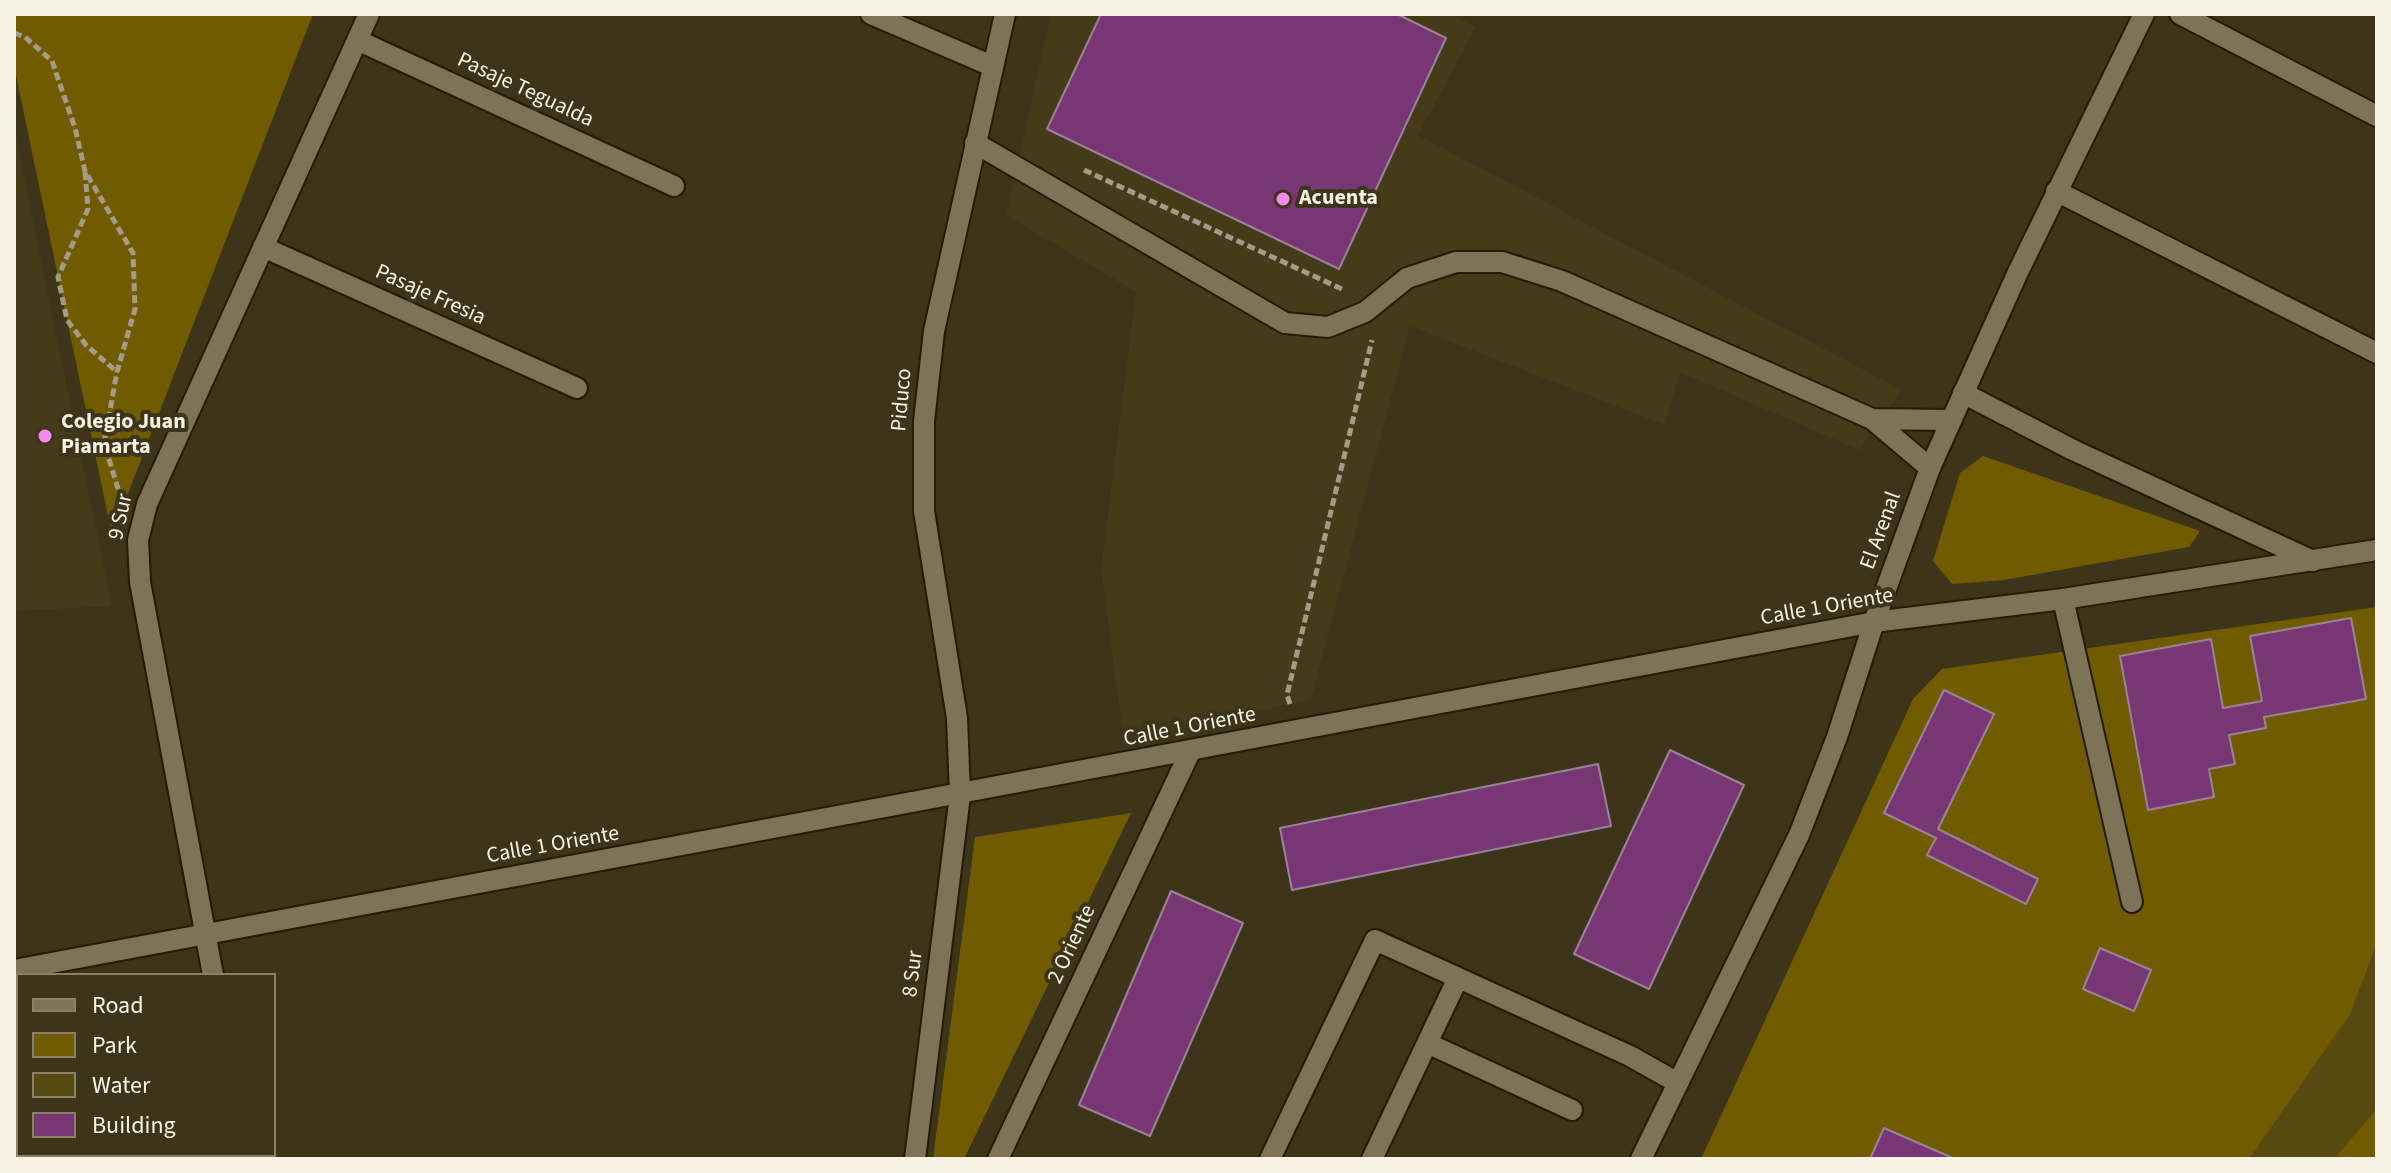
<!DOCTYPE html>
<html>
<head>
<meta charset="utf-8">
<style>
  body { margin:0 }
  #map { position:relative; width:2391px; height:1173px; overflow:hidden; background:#3d351a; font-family:"Source Sans 3",sans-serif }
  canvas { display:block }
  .frame { position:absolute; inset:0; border:16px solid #f7f2e3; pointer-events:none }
  .legend { position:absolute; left:16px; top:973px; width:260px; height:184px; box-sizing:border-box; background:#3d351a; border:2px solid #87816a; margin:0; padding:10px 14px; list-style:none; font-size:24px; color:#f7f2e3 }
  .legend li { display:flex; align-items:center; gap:16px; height:40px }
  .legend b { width:40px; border:2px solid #87816a }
</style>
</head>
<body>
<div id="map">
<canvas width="2391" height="1173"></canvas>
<div class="frame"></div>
<ul class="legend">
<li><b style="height:10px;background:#7d7458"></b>Road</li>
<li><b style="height:22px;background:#715b00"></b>Park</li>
<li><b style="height:22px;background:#584910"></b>Water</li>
<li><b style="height:22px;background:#783675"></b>Building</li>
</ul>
</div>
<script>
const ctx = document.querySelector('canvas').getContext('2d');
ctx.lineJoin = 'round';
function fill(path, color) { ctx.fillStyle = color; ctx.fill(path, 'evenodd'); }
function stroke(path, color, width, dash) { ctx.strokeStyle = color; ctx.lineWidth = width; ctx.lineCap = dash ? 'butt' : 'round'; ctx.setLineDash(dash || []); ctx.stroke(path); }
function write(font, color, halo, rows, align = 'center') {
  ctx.font = font + ' "Source Sans 3",sans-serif'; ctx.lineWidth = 8; ctx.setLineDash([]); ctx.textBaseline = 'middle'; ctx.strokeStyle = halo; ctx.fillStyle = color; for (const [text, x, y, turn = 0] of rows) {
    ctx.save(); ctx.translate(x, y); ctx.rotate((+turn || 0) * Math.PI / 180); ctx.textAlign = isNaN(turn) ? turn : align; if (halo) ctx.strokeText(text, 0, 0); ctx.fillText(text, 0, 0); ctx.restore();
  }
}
fill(new Path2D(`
  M 1051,14 L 1449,14 L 1476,27 L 1418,135 L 1902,390 L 1859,450 L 1680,372 L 1665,425 L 1410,326 L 1311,699 L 1124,742 L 1101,569 L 1136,292 L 1006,215 Z
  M 14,126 L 42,266 L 112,606 L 14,611 Z`), '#453b19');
fill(new Path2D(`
  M 14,14 L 313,14 L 112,535 L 14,66 Z
  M 1983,456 L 2200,531 L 2189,547 L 2004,580 L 1952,584 L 1933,561 L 1960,473 Z
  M 2377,607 L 2377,995 L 2250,1159 L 1701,1159 L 1913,699 L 1942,669 Z
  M 1131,813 L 964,1159 L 933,1159 L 975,837 Z
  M 2377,1023 L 2377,1159 L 2268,1159 Z`), '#715b00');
fill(new Path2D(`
  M 2377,943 L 2377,1109 L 2334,1159 L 2249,1159 L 2350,1014 Z`), '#584910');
const building = new Path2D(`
  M 1101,14 L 1397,14 L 1446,38 L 1339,269 L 1047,129 Z
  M 2351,618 L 2366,699 L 2264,717 L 2266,728 L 2229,735 L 2235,764 L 2209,769 L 2214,797 L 2148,810 L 2120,656 L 2211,639 L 2223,708 L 2262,701 L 2250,636 Z
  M 1944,690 L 1994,714 L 1938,829 L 2038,879 L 2026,904 L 1927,855 L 1936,838 L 1884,813 Z
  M 1670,750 L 1744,785 L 1649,989 L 1574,954 Z
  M 1598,764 L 1611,826 L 1292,890 L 1280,828 Z
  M 1171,891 L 1243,923 L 1150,1136 L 1079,1105 Z
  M 2100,948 L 2151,970 L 2134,1011 L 2083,989 Z
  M 1884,1128 L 1955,1159 L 1870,1159 Z`);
fill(building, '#783675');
stroke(building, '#9a8297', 2);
const lane = new Path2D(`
  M 975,143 L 1285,323 L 1328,327 L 1365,312 L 1407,278 L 1456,262 L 1502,262 L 1562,281 L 1872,419 L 1930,468
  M 1872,419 L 1951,420
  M 2063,599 L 2132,902
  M 1427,1043 L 1572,1110
  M 1270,1159 L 1375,940 L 1630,1056 L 1678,1083
  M 1372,1159 L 1458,978`);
const street = new Path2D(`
  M 871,14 L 992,66
  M 2180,14 L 2377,116
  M 357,40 L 674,186
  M 2056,191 L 2377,353
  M 263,247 L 577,388
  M 1963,393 L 2073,450 L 2313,561
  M 213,975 L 140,582 L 138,540 L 147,504 L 369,14
  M 247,1155 L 248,1159
  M 915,1159 L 960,795
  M 998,1159 L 1190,752
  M 1641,1159 L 1799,835 L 1837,737 L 1874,622`);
const secondary = new Path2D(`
  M 1874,622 L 1930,468 L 2018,272 L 2144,14
  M 960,795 L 957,718 L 924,511 L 924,421 L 934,331 L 1005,14
  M 14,970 L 1874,622 L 2063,599 L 2377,550`);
stroke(lane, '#241c03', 24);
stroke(street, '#241c03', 24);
stroke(secondary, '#241c03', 24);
stroke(new Path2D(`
  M 14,33 L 25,37 L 52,61 L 75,128 L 85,171 L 133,253 L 135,309 L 117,372 L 104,443 L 120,495
  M 1084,170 L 1344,290
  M 85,172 L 88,209 L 58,277 L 67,320 L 86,345 L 117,372
  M 1290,704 L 1287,695 L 1372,340`), '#a39c88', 5, [8, 4]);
stroke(lane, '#7d7458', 20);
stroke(street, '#7d7458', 20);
stroke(secondary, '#7d7458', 20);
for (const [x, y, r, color] of [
  [1283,199,8,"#f589ef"],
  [45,436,8,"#f589ef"]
]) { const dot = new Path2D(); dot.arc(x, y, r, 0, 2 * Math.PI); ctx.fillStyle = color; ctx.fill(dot); stroke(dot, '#3d351a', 3); }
write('22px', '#f7f2e3', '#3d351a', [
  ["Pasaje Tegualda",525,91,25],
  ["Pasaje Fresia",430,296,24],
  ["Piduco",903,400,-85],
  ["9 Sur",122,517,-78],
  ["El Arenal",1882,531,-70],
  ["Calle 1 Oriente",1827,608,-10],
  ["Calle 1 Oriente",1190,728,-11],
  ["Calle 1 Oriente",553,846,-10],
  ["2 Oriente",1073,945,-65],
  ["8 Sur",914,974,-83]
]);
write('bold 22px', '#f7f2e3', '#3d351a', [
  ["Acuenta",1299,199],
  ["Colegio Juan",61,423],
  ["Piamarta",61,448]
], 'left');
</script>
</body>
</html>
